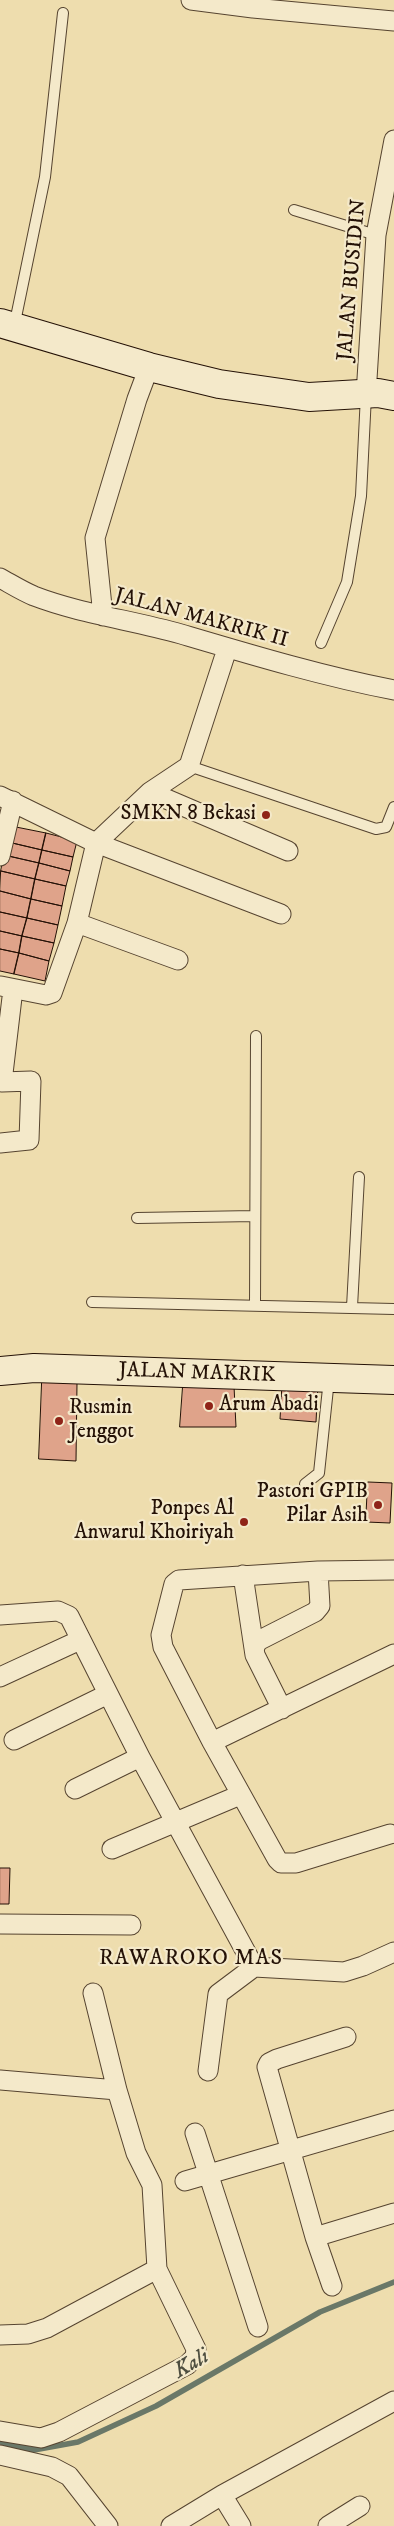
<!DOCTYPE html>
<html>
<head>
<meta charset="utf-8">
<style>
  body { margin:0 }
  canvas { display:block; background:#eeddae }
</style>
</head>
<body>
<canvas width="394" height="2526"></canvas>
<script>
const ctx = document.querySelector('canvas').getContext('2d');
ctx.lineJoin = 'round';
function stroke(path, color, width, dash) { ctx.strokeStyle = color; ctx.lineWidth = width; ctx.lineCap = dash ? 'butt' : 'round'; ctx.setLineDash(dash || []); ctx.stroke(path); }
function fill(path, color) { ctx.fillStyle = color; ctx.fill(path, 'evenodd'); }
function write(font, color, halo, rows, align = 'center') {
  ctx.font = font + ' "IM FELL DW Pica",serif'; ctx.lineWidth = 4.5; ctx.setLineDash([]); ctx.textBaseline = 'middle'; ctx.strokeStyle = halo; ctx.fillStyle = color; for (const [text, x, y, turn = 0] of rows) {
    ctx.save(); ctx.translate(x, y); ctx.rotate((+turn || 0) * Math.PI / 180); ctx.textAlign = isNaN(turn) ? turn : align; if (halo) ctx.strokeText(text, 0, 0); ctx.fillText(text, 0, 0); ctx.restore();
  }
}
stroke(new Path2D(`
  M 0,2442 L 34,2450 L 78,2442 L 156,2406 L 320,2312 L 394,2282`), '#6a7868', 5.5);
const building = new Path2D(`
  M 11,826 L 46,833 L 42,850 L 8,842 Z
  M 46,833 L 77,841 L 73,857 L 42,850 Z
  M 8,842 L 42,850 L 39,863 L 4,855 Z
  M 42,850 L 73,857 L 70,871 L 39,863 Z
  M 4,855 L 39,863 L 35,879 L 1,871 Z
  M 39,863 L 70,871 L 66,886 L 35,879 Z
  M 1,871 L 35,879 L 31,899 L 0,891 Z
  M 35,879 L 66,886 L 62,906 L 31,899 Z
  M 0,891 L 31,899 L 27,918 L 0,912 Z
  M 31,899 L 62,906 L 58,925 L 27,918 Z
  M 0,912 L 27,918 L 22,936 L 0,931 Z
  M 27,918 L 58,925 L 54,943 L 22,936 Z
  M 0,931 L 22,936 L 19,953 L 0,949 Z
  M 22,936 L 54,943 L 49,961 L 19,953 Z
  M 0,949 L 19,953 L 14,974 L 0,971 Z
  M 19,953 L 49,961 L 45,981 L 14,974 Z
  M 42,1382 L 77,1383 L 76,1461 L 39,1459 Z
  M 318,1383 L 316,1422 L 280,1419 L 282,1384 Z
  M 183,1386 L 234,1386 L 236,1427 L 180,1427 Z
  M 368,1482 L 392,1483 L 390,1523 L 366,1522 Z
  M 0,1868 L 10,1868 L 9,1904 L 0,1904 Z`);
fill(building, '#dfa38a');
stroke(building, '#241106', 1);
const lane = new Path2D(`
  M 294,210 L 376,235
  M 14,327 L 45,177 L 63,13
  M 321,643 L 347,582 L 361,496 L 366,395
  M 189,766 L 376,829 L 386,827 L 394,807
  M 137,1218 L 254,1216
  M 92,1302 L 394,1309
  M 255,1305 L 256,1036
  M 352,1307 L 359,1177
  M 305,1484 L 319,1473 L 329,1379`);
const street = new Path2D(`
  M 191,0 L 253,8 L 394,21
  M 366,395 L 376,235 L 394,140
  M 0,578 C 11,584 22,591 34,596 C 81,614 132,620 181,634 C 252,655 322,676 394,690
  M 103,616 L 95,538 L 137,399 L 149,367
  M 150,792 L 288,851
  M 0,796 L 96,843 L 281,914
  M 96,843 L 150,792 L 189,766 L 227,649
  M 0,856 L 13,801
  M 77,923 L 178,960
  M 1,986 L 46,995 L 52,993 L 77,923 L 96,843
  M 0,1143 L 29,1140 L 31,1081 L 2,1082 L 13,989
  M 243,1575 L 255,1655 L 282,1709
  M 0,1615 L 58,1611 L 69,1616 L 140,1757 L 254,1967 L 344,1972 L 363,1966 L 394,1952
  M 254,1648 L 258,1641 L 315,1612 L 320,1606 L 318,1571
  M 0,1677 L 80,1640
  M 14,1740 L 108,1694
  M 212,1742 L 394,1654
  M 75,1789 L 140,1757
  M 390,1834 L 296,1863 L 281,1863 L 277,1859 L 212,1742 L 163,1647 L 161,1635 L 174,1584 L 179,1580 L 318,1571 L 394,1570
  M 112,1849 L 240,1795
  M 0,1924 L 131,1925
  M 208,2071 L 218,1994 L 254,1967
  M 0,2080 L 117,2090
  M 195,2133 L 258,2327
  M 185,2181 L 394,2120
  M 315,2237 L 394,2213
  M 332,2286 L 315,2237 L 267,2067 L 269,2063 L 277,2059 L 346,2037
  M 0,2335 L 28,2334 L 47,2328 L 157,2269
  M 0,2431 L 41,2438 L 59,2432 L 187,2365 L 195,2357 L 196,2349 L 157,2269 L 152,2185 L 136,2153 L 117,2090 L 93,1993
  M 0,2455 L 52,2467 L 69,2476 L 108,2526
  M 222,2495 L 241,2526
  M 171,2526 L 222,2495 L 394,2401
  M 328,2526 L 360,2506`);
const secondary = new Path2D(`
  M 0,323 L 149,367 L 219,384 L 309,397 L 378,393 L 394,396
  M 0,1371 L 34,1368 L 394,1380`);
stroke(lane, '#564430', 12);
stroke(street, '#564430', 21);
stroke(secondary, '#241106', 30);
stroke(lane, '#f4e9ca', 10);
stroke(street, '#f4e9ca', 19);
stroke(secondary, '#f4e9ca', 28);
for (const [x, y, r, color] of [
  [266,815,5,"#8f2418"],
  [209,1406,5,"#8f2418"],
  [59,1421,5,"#8f2418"],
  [378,1505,5,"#8f2418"],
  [244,1522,5,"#8f2418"]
]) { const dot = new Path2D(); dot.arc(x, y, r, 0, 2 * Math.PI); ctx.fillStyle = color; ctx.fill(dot); stroke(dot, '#f4e9ca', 2); }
write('21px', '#241106', '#f4e9ca', [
  ["JALAN BUSIDIN",353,280,-85],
  ["JALAN MAKRIK II",201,619,15],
  ["JALAN MAKRIK",197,1374,2]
]);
write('21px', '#241106', '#f4e9ca', [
  ["SMKN 8 Bekasi",256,815],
  ["Arum Abadi",219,1406,"left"],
  ["Rusmin",69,1409,"left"],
  ["Jenggot",69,1433,"left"],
  ["Pastori GPIB",368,1493],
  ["Pilar Asih",368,1517],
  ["Ponpes Al",234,1510],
  ["Anwarul Khoiriyah",234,1534]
], 'right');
ctx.letterSpacing = '1px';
write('22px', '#241106', '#f4e9ca', [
  ["RAWAROKO MAS",191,1959]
]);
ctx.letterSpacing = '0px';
write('italic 22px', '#4d4d3f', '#f4e9ca', [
  ["Kali",192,2365,-30]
]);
</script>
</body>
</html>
